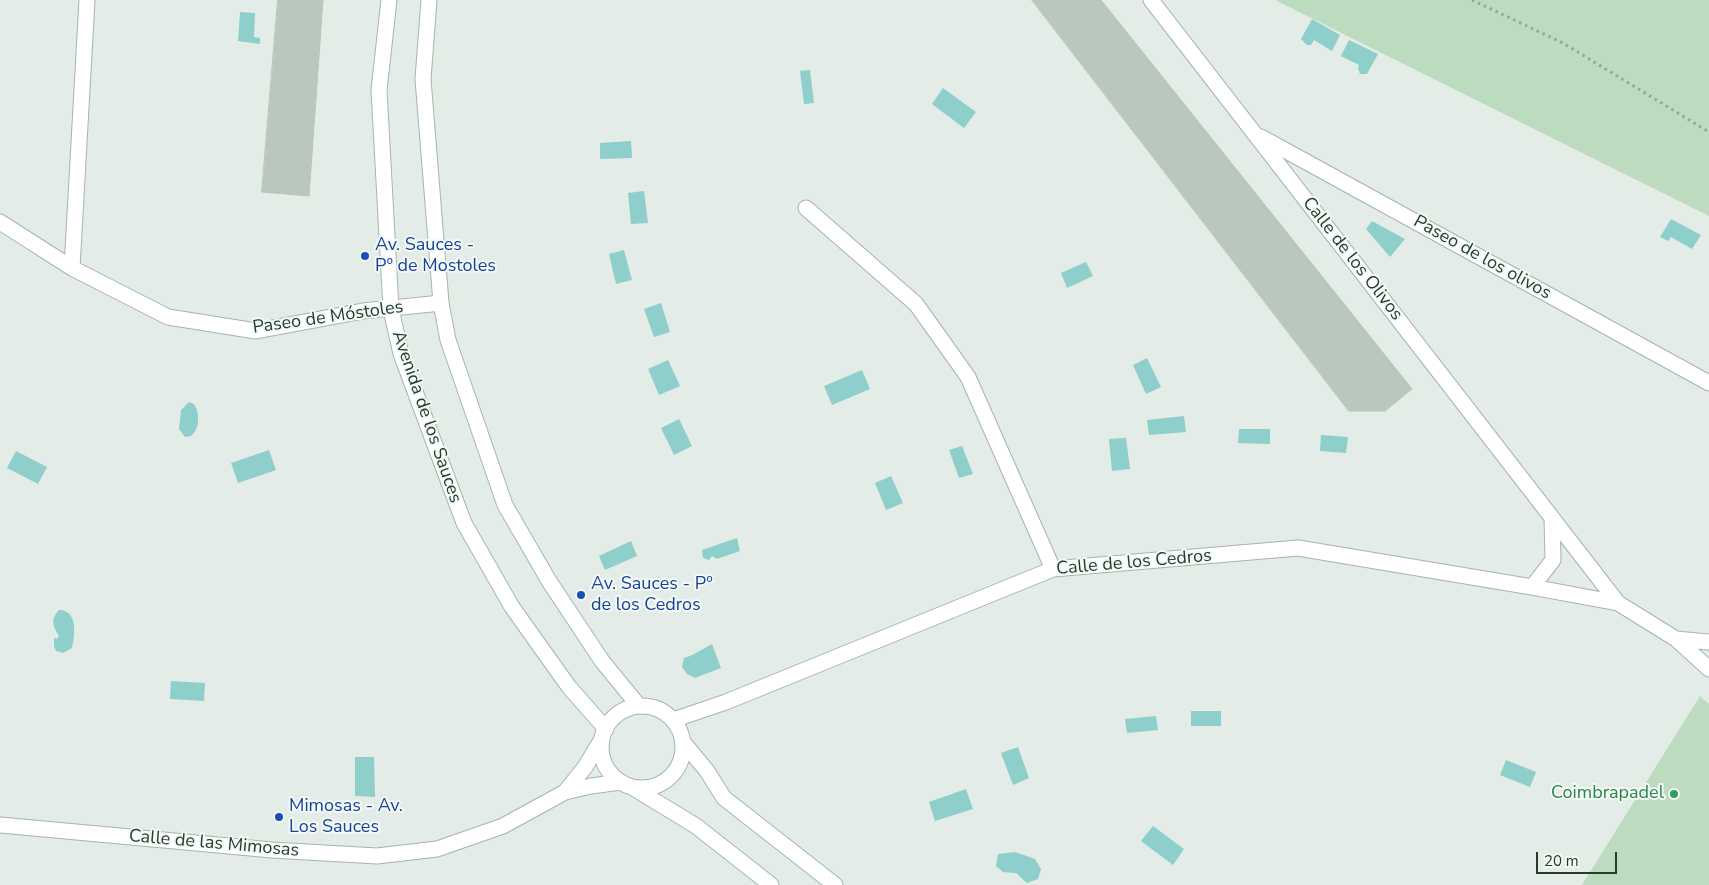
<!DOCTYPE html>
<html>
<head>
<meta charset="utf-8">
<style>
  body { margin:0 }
  #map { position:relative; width:1709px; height:885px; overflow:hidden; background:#e3ece6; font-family:"Nunito Sans",sans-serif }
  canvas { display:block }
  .scale { position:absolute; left:1536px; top:852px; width:81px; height:22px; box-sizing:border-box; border:2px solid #243d31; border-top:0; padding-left:6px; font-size:15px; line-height:18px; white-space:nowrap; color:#243d31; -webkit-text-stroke:4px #f4f9f5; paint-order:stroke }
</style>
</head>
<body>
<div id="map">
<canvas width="1709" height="885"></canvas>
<div class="scale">20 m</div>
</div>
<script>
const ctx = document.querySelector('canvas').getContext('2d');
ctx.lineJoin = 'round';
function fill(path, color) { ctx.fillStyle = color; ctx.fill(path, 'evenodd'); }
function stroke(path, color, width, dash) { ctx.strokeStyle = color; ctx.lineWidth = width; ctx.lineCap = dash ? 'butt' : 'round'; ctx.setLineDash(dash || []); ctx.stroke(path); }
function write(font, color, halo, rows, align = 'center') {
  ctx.font = font + ' "Nunito Sans",sans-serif'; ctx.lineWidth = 4; ctx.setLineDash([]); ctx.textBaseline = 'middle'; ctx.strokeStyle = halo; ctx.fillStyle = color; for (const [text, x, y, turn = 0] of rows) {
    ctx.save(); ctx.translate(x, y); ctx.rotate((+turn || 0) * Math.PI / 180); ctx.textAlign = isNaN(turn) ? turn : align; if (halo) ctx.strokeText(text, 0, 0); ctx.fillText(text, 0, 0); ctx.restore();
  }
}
fill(new Path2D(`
  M 1275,0 L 1709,0 L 1709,216 Z
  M 1700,696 L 1709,704 L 1709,885 L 1582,885 Z`), '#bddcbf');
fill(new Path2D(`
  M 240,12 L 255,13 L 254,37 L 260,38 L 260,44 L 238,41 Z
  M 1312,19 L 1340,35 L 1332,51 L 1314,40 L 1311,45 L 1307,45 L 1301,39 Z
  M 1349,40 L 1378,54 L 1367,74 L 1360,74 L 1358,68 L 1359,65 L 1341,56 Z
  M 810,70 L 814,103 L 804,104 L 800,71 Z
  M 943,88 L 976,112 L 964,128 L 932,104 Z
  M 631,141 L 632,158 L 600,159 L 600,143 Z
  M 644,191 L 648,223 L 631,224 L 628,193 Z
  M 1671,219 L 1701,235 L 1692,249 L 1671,237 L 1668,241 L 1660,237 Z
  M 1372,221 L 1405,239 L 1390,257 L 1366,229 Z
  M 624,250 L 632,280 L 616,284 L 609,254 Z
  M 1086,262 L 1093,276 L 1067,288 L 1061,273 Z
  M 661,303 L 670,332 L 654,337 L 644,309 Z
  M 1147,358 L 1161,387 L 1146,394 L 1133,365 Z
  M 668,360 L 680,386 L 659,395 L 648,369 Z
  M 862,370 L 870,389 L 832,405 L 824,386 Z
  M 189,402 L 194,404 C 200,413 200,429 191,436 L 185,437 L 179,429 L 181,410 Z
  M 1184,416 L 1186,432 L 1149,435 L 1147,420 Z
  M 679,419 L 692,446 L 674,455 L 661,428 Z
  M 1239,429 L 1270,429 L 1270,444 L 1238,443 Z
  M 1321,435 L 1348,437 L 1346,453 L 1320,451 Z
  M 1126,438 L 1130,469 L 1112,471 L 1109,439 Z
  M 962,446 L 973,474 L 959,478 L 949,450 Z
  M 269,450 L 276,470 L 238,483 L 231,463 Z
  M 16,451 L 47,467 L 38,484 L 7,468 Z
  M 891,476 L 903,503 L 886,510 L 875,483 Z
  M 737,538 L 740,551 L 717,559 L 712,556 L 709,560 L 703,558 L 702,550 Z
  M 631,541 L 637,556 L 605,570 L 599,556 Z
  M 59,610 C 78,610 75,635 72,648 L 63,653 L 56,651 L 54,646 L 54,638 L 57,639 L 59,636 C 53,626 50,620 59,610 Z
  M 712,644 L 721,668 L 695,678 L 687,674 L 682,667 L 684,658 C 695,655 702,649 712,644 Z
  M 171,681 L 205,683 L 204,701 L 170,699 Z
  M 1191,711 L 1221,711 L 1221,726 L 1191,726 Z
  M 1156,716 L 1158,730 L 1127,733 L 1125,719 Z
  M 1018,747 L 1029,778 L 1013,785 L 1001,753 Z
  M 355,757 L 374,757 L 375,797 L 355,796 Z
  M 1506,760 L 1536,772 L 1530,787 L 1500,775 Z
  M 966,789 L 973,809 L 935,821 L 929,802 Z
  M 1153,826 L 1184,849 L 1173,865 L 1141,841 Z
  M 1015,852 L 1035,859 L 1041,869 L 1038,879 L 1027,883 L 1016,873 L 1003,872 L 996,866 L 998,854 Z`), '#8ececb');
const building = new Path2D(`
  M 278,0 L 323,0 L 309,196 L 262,192 Z
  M 1032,0 L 1101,0 L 1412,389 L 1385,411 L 1349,411 Z`);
fill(building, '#b9c7bf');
stroke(building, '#b6c6bc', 1);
const street = new Path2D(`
  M 1151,0 L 1618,603
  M 1261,137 L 1709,383
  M 806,208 L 916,304 L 968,377 L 1053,569
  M 0,222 L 72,268 L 168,317 L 256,331 L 363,311 L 441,303
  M 72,268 L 87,0
  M 1532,587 L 1553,560 L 1552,518
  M 1676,639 L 1709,669
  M 673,720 L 726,702 L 1053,569 L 1298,548 L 1532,587 L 1618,603 L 1676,639 L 1709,642
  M 565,792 L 585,767 L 602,739
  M 0,825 L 272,850 L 377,856 L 437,849 L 503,826 L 565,792 L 591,786 L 621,782`);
const secondary = new Path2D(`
  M 389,0 L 379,90 L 391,309 L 401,354 L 464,523 L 512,607 L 569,687 L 606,729
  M 429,0 L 423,79 L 441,303 L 448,340 L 505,505 L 549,581 L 602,661 L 638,705
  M601 747a41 41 0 1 1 82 0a41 41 0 1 1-82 0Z
  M 683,742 L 707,771 L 724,798 L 835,885
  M 632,787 L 696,826 L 771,885`);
stroke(street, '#a6b4ac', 17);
stroke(secondary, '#a2b8ac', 17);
stroke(new Path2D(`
  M 1472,0 L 1563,43 L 1709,132`), '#85ae99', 3, [2.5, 4]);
stroke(street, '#fff', 15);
stroke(secondary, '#fff', 15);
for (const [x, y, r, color] of [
  [365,256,5,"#1a4fb4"],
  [581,595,5,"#1a4fb4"],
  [1674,794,5,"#2e9e5b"],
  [279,817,5,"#1a4fb4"]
]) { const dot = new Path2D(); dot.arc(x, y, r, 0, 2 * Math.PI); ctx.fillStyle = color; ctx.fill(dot); stroke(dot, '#f4f9f5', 2); }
write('18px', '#164399', '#f4f9f5', [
  ["Av. Sauces -",375,246],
  ["Pº de Mostoles",375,267],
  ["Av. Sauces - Pº",591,585],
  ["de los Cedros",591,606],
  ["Mimosas - Av.",289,807],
  ["Los Sauces",289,828]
], 'left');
write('18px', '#243d31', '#f4f9f5', [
  ["Paseo de los olivos",1482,258,29],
  ["Calle de los Olivos",1352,259,52],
  ["Paseo de Móstoles",328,318,-8],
  ["Avenida de los Sauces",426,417,71],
  ["Calle de los Cedros",1134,563,-5],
  ["Calle de las Mimosas",214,844,5]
]);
write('18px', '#27864d', '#f4f9f5', [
  ["Coimbrapadel",1664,794]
], 'right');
</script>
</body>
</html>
